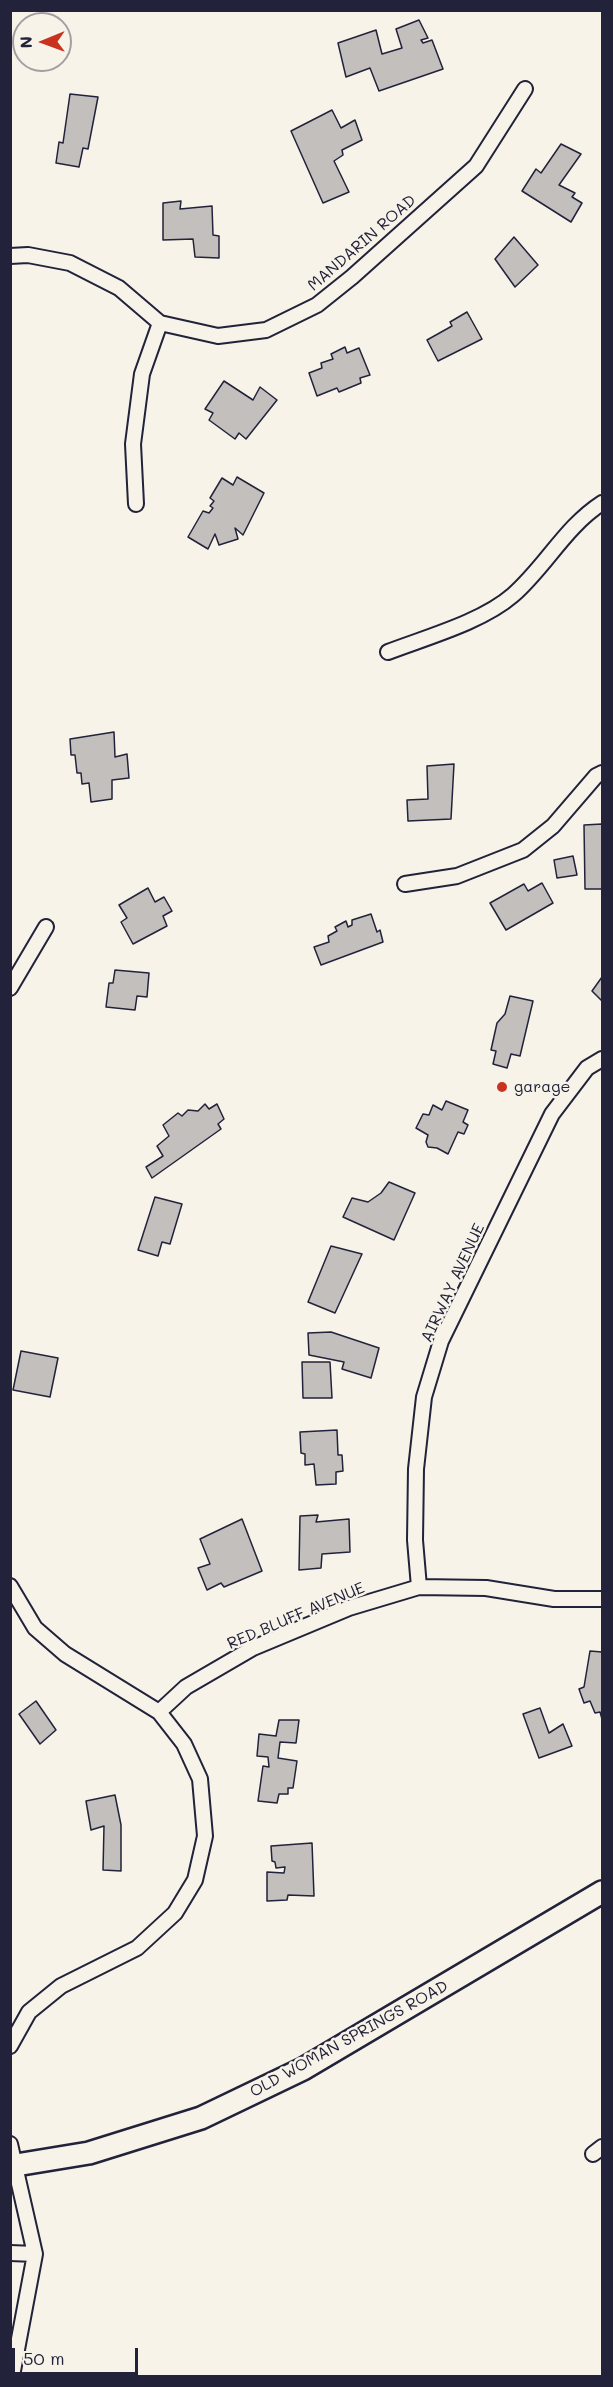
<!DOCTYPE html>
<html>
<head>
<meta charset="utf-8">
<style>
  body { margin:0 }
  #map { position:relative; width:613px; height:2387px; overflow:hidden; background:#f7f3e8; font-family:Mali,sans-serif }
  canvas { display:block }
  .frame { position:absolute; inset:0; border:12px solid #22223b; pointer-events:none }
  .north { position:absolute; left:12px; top:12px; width:60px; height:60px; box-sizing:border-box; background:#f7f3e8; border:2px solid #a29fa3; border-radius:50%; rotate:269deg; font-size:16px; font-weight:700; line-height:24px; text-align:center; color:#22223b }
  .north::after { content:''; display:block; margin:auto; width:21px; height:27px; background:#c8321e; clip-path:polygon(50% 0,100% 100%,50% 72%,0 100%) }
  .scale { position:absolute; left:12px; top:2348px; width:126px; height:27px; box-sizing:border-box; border:3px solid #22223b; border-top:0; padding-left:8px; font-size:18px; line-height:21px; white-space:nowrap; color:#22223b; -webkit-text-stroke:4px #f7f3e8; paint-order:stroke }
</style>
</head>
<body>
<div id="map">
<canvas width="613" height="2387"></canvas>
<div class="frame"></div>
<div class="north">N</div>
<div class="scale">50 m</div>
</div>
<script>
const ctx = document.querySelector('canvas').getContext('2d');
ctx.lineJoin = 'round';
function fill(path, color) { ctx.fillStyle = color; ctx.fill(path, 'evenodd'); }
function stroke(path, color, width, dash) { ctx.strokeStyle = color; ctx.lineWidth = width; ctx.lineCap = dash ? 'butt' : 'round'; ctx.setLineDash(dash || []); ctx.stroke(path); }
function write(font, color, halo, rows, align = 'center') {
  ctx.font = font + ' Mali,sans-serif'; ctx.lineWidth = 5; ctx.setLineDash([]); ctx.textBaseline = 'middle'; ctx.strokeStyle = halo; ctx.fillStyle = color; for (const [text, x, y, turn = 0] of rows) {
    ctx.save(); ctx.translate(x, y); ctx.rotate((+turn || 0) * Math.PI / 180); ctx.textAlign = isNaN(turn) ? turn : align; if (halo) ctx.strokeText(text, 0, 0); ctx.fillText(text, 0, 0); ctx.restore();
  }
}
const building = new Path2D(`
  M 419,20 L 428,38 L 421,40 L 423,43 L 432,40 L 443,69 L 379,91 L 370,68 L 346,77 L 338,43 L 376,30 L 382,54 L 402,48 L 396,29 Z
  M 70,94 L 98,97 L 88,149 L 83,148 L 79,167 L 56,163 L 59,142 L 63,143 Z
  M 332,110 L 341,128 L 355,120 L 362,140 L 342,150 L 343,155 L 334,161 L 349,192 L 323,203 L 291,131 Z
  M 561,144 L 581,154 L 559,185 L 575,193 L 572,197 L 582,203 L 571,222 L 522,191 L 536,169 L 541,173 Z
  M 181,201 L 180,209 L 212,206 L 213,235 L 219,236 L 219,258 L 195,257 L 193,239 L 163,240 L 163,203 Z
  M 514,237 L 538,265 L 515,287 L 495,259 Z
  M 467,312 L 482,339 L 438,361 L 427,340 L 452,326 L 450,322 Z
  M 345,347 L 347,353 L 359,348 L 370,375 L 360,378 L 361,383 L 339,392 L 337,388 L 317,396 L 309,373 L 322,368 L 321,363 L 333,359 L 331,354 Z
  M 224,381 L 253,400 L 260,387 L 277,400 L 246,439 L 239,433 L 235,439 L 209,420 L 213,413 L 205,409 Z
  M 237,477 L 264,493 L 243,535 L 235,528 L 238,539 L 219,545 L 215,534 L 208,549 L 188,537 L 203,511 L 209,513 L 213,508 L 210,506 L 214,501 L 210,498 L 222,478 L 233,485 Z
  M 114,732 L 115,757 L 127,754 L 129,778 L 112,780 L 112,799 L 91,802 L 89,783 L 82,784 L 81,773 L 77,773 L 75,755 L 71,755 L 70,739 Z
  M 454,764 L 451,819 L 408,821 L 407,800 L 428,799 L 427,766 Z
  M 602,824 L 602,889 L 585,889 L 584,825 Z
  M 573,856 L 577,875 L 557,878 L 554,860 Z
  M 542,883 L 553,903 L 506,930 L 490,903 L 524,884 L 528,891 Z
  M 148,888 L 155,902 L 164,897 L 172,911 L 163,916 L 167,926 L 133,944 L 121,922 L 127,918 L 119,905 Z
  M 371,914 L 377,932 L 380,930 L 383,942 L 321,965 L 314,947 L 329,942 L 328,936 L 337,931 L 335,927 L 346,921 L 348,927 L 352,925 L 352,920 Z
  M 115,970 L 149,973 L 147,997 L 137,996 L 135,1010 L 106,1007 L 109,983 L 113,983 Z
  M 602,977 L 602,1001 L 592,991 Z
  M 510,996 L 533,1001 L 520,1056 L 511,1054 L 507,1068 L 493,1064 L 496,1051 L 491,1050 L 497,1023 L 505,1014 Z
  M 446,1101 L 468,1110 L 463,1122 L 468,1125 L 464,1134 L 458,1132 L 448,1154 L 437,1148 L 428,1147 L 426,1142 L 428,1135 L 416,1128 L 423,1114 L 429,1115 L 433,1105 L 442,1110 Z
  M 205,1104 L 209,1109 L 217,1104 L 224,1119 L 218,1124 L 221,1129 L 152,1178 L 146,1167 L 163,1156 L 157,1146 L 169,1136 L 163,1125 L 178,1113 L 182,1116 L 188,1110 L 198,1111 Z
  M 389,1182 L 415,1193 L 394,1240 L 343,1217 L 352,1198 L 368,1202 L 381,1193 Z
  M 155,1197 L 182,1204 L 170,1244 L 162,1242 L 158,1256 L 138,1250 Z
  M 331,1246 L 362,1254 L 335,1313 L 308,1302 Z
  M 331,1332 L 379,1348 L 371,1378 L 342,1369 L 344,1362 L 309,1355 L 308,1333 Z
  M 21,1351 L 58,1358 L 50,1397 L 13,1390 Z
  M 302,1362 L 330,1362 L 332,1398 L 303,1398 Z
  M 337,1430 L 338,1455 L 342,1455 L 343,1471 L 336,1472 L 336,1484 L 316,1485 L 314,1464 L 305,1465 L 305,1454 L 301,1453 L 300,1432 Z
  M 318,1515 L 316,1522 L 349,1519 L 350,1552 L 322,1554 L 321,1568 L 299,1570 L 300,1516 Z
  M 242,1519 L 262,1571 L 224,1587 L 221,1583 L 207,1590 L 198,1568 L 210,1564 L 200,1539 Z
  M 590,1651 L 602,1652 L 602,1719 L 600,1712 L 595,1713 L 590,1701 L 584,1703 L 579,1689 L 584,1687 Z
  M 36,1701 L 56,1730 L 40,1744 L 19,1714 Z
  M 540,1708 L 549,1733 L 563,1724 L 572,1746 L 539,1758 L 523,1714 Z
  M 279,1720 L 299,1720 L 296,1743 L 280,1742 L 278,1758 L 297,1761 L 293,1788 L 288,1788 L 288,1794 L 279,1794 L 277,1803 L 258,1801 L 263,1766 L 269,1767 L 268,1757 L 257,1756 L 259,1734 L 276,1736 Z
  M 115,1795 L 121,1825 L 121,1871 L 103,1870 L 104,1826 L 91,1830 L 86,1801 Z
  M 312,1843 L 314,1896 L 288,1895 L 287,1900 L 267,1901 L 267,1872 L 284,1873 L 285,1867 L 276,1868 L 275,1862 L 272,1861 L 271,1846 Z`);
fill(building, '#c2bfbd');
stroke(building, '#22223b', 1.5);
const minor = new Path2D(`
  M 10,256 L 28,255 L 70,263 L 119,288 L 160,323 L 218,336 L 266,330 L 317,305 L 352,277 L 476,166 L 525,89
  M 136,504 L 133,444 L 142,374 L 160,323
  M 388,652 C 427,637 482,622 513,595 C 546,566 565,527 602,503
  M 405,884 L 457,876 L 523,850 L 553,826 L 596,776 L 602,773
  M 10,988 L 46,927
  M 10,1586 L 35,1628 L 65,1654 L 159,1712 L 184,1744 L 200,1779 L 205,1836 L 195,1880 L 175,1913 L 137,1948 L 61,1986 L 29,2012 L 10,2046
  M 419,1587 L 415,1540 L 416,1469 L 424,1397 L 441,1341 L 552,1114 L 587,1068 L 602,1059
  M 159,1712 L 186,1687 L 253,1648 L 349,1608 L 419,1587 L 486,1588 L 554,1599 L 602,1599
  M 10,2144 L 35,2254 L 12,2376
  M 593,2154 L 602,2147
  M 10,2253 L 35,2254`);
const primary = new Path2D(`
  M 10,2166 L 89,2153 L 201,2118 L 303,2069 L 602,1892`);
stroke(minor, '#22223b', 18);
stroke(primary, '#22223b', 26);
stroke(minor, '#f7f3e8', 14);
stroke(primary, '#f7f3e8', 21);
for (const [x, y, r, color] of [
  [502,1087,6,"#c8321e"]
]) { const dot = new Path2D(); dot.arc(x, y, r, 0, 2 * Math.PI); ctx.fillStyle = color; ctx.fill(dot); stroke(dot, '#f7f3e8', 2); }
write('16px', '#22223b', '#f7f3e8', [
  ["MANDARIN ROAD",362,243,-41],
  ["AIRWAY AVENUE",453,1283,-65],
  ["RED BLUFF AVENUE",296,1616,-23],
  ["OLD WOMAN SPRINGS ROAD",349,2039,-29]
]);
write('16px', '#22223b', '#f7f3e8', [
  ["garage",514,1087]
], 'left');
</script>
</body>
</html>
